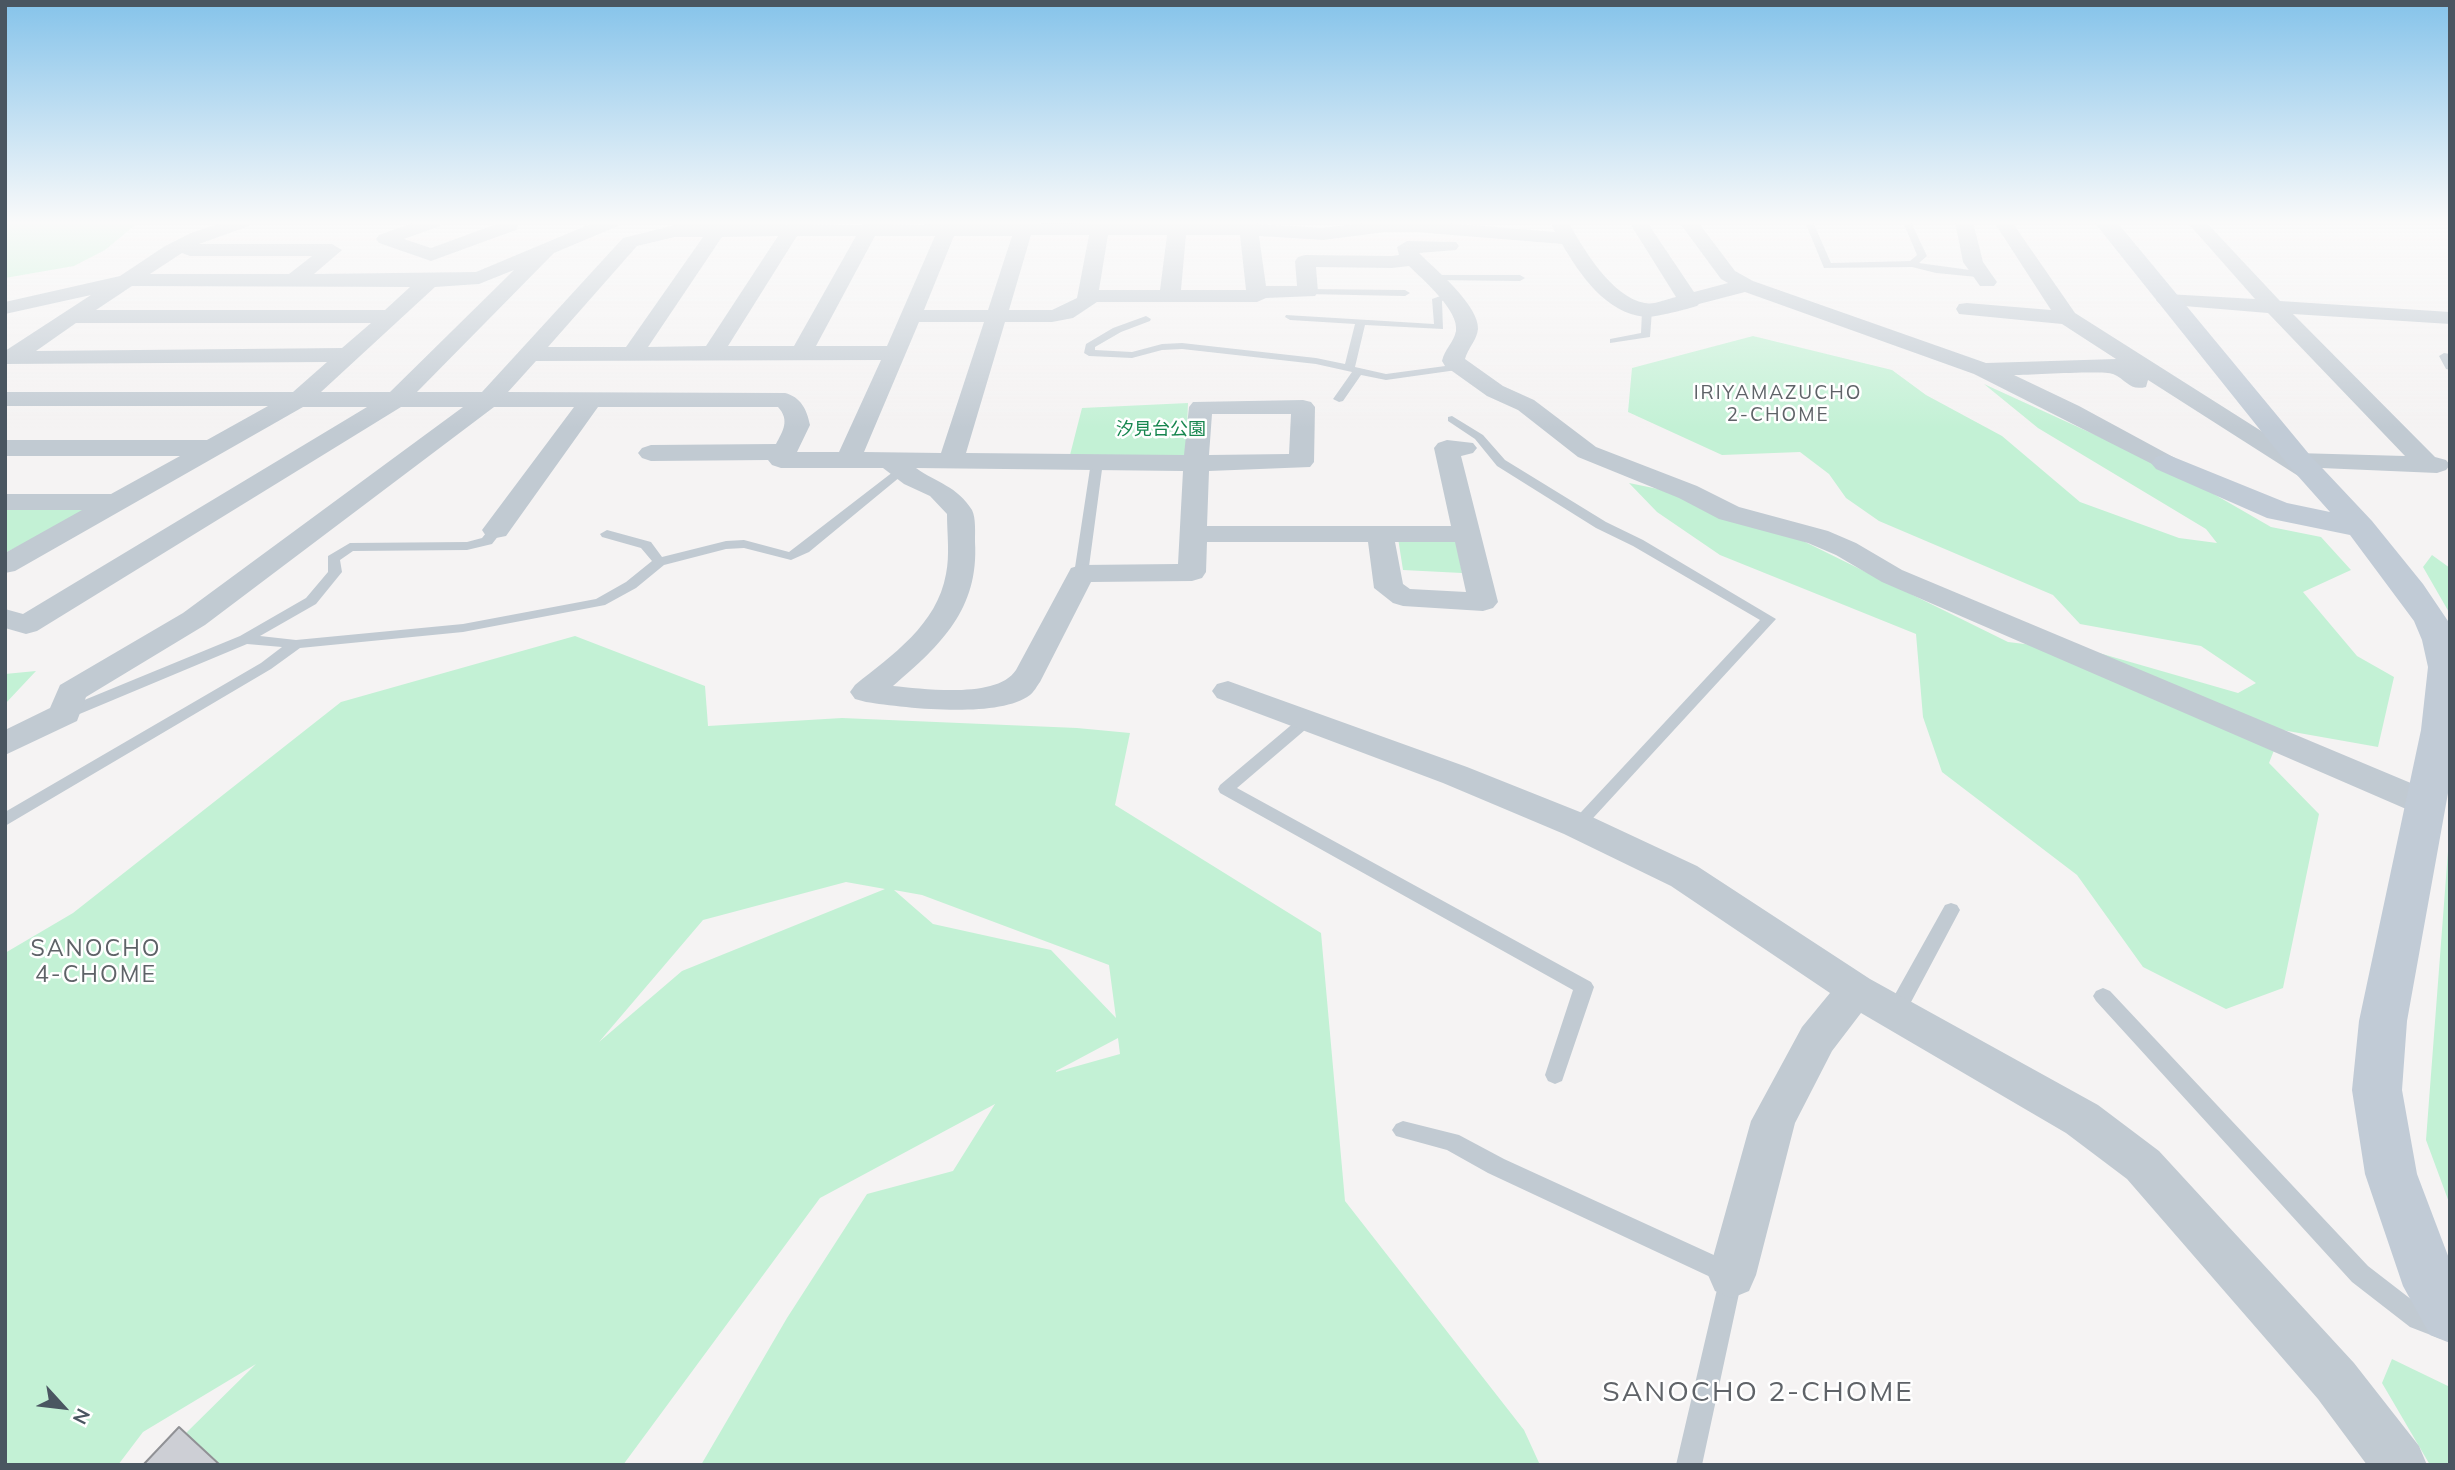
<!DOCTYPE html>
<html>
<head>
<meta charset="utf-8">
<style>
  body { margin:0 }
  #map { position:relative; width:2455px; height:1470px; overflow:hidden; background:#f5f3f3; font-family:Mulish,sans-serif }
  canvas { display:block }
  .frame { position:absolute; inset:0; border:7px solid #4a5661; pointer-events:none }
  .north { position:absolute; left:28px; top:1372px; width:70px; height:70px; -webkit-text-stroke:5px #fff; paint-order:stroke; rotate:117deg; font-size:19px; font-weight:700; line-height:28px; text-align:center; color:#4a5661 }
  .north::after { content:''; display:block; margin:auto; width:24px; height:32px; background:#4a5661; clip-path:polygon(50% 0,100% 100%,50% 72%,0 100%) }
</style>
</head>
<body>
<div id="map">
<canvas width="2455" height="1470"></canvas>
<div class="frame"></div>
<div class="north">N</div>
</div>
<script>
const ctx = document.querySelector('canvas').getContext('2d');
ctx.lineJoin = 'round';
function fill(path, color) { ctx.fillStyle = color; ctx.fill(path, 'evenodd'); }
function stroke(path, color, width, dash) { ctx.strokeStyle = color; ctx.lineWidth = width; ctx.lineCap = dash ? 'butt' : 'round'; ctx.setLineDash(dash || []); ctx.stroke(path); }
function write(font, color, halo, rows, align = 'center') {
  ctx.font = font + ' Mulish,"Noto Sans JP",sans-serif'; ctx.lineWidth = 5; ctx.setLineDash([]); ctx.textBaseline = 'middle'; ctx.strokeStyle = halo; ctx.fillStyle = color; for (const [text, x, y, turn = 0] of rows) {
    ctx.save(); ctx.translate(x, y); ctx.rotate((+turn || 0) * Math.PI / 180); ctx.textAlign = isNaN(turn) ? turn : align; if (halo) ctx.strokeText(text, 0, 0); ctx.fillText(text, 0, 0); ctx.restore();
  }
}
fill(new Path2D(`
  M 5,222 L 139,222 L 105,250 L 74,266 L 5,278 Z
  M 1753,336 L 1892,370 L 1926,395 L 2002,436 L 2080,502 L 2179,538 L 2217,543 L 2206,529 L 2038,428 L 1984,384 L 2172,470 L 2271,527 L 2321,537 L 2351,570 L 2303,592 L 2357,656 L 2394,677 L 2378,747 L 2282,730 L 2269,763 L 2319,814 L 2283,988 L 2226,1009 L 2143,967 L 2077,875 L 1942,772 L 1923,717 L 1916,634 L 1720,555 L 1657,512 L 1629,483 L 1726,503 L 2008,642 L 2099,653 L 2238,693 L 2256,683 L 2201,646 L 2080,624 L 2053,595 L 1879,521 L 1846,498 L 1829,474 L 1800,452 L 1722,455 L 1628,412 L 1632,368 Z
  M 1188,403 L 1186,455 L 1070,455 L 1082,408 Z
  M 5,508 L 91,509 L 5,553 Z
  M 1398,538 L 1456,539 L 1462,573 L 1403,570 Z
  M 2432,555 L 2450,568 L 2450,614 L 2423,567 Z
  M 575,636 L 705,686 L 708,726 L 842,718 L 1077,728 L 1130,733 L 1115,805 L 1321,933 L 1345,1201 L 1524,1430 L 1540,1465 L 701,1465 L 787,1318 L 867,1194 L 953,1171 L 995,1104 L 820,1198 L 623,1465 L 221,1465 L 186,1433 L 256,1364 L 143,1432 L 118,1465 L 5,1465 L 5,953 L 73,913 L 341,702 ZM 846,882 L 885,889 L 682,971 L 599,1042 L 703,920 ZM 894,890 L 922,895 L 1109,965 L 1116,1018 L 1051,950 L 933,924 ZM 1118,1038 L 1120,1054 L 1056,1072 L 1056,1071 Z
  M 36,671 L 5,704 L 5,674 Z
  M 2450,825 L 2450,1205 L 2426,1140 Z
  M 2392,1359 L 2450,1387 L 2450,1465 L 2430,1465 L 2382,1383 Z`), '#c3f1d5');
const building = new Path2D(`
  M 179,1427 L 220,1465 L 143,1465 Z`);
fill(building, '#cdcfd5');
stroke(building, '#909195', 2);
fill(new Path2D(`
  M 1805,222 L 1813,222 L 1831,263 L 1910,261 L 1917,255 L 1903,222 L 1911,222 L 1927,256 L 1919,263 L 1977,271 L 1982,274 L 1977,277 L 1936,273 L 1912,267 L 1824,268 Z
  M 1431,275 L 1520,275 L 1525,278 L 1520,281 L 1428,280 L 1426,278 Z
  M 1308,289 L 1405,290 L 1410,293 L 1405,296 L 1305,294 L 1303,292 Z
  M 1449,293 L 1454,296 L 1453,298 L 1442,301 L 1443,329 L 1365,325 L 1355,367 L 1386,374 L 1460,364 L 1465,367 L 1464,369 L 1386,380 L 1361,375 L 1343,401 L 1339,402 L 1333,399 L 1352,372 L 1316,364 L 1182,349 L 1162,350 L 1132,358 L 1089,356 L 1084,353 L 1086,344 L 1113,328 L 1146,316 L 1151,319 L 1150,321 L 1121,332 L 1095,347 L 1095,350 L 1132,352 L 1162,344 L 1182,343 L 1316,358 L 1345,364 L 1355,324 L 1290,320 L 1285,317 L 1286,315 L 1434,324 L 1432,299 Z
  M 1647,308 L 1652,311 L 1650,337 L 1610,343 L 1610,339 L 1641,333 L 1642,311 Z
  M 2444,353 L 2450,354 L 2450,370 L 2446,369 L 2439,356 Z
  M 1452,416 L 1483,435 L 1505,460 L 1606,522 L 1643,540 L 1776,619 L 1583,829 L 1571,829 L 1569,825 L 1760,620 L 1633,546 L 1596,528 L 1497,466 L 1475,439 L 1448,421 L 1448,417 Z
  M 1097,458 L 1103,462 L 1088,574 L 1081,578 L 1074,574 L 1091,462 Z
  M 902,465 L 906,466 L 906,472 L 809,552 L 791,560 L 744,548 L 726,549 L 664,565 L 636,588 L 605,605 L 463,632 L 300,648 L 271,669 L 5,826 L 5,812 L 261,663 L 282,647 L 247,644 L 70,718 L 60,718 L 57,714 L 60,710 L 240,636 L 306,598 L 328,572 L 328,556 L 350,543 L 467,542 L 482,538 L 491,527 L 501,527 L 503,530 L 492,544 L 467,550 L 353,551 L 340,560 L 342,572 L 316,604 L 260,636 L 296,640 L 463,624 L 596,599 L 626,582 L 652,561 L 641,548 L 602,537 L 600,534 L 607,530 L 651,542 L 662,557 L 726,541 L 744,540 L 789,552 Z
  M 1307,715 L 1315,720 L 1312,724 L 1237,788 L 1591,982 L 1594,987 L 1562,1081 L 1555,1084 L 1548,1081 L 1545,1075 L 1573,990 L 1220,793 L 1218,789 L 1220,785 L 1302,716 Z
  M 1951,903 L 1957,905 L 1960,910 L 1902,1019 L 1895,1021 L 1888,1019 L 1885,1013 L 1888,1007 L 1945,905 Z
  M 2103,988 L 2110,991 L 2368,1266 L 2425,1310 L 2449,1319 L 2449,1335 L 2441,1339 L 2410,1327 L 2352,1282 L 2096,1001 L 2093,996 L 2096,991 Z
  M 1403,1121 L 1459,1135 L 1504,1159 L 1740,1267 L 1743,1275 L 1702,1465 L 1676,1465 L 1719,1281 L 1488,1173 L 1447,1150 L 1396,1136 L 1392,1130 L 1396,1124 Z`), '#c1cad2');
fill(new Path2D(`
  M 224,222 L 251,222 L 249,226 L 199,244 L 332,244 L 342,250 L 314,274 L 476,272 L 595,222 L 620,222 L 618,226 L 554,253 L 417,392 L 482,392 L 623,238 L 675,225 L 786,225 L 788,222 L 806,222 L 805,225 L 1257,222 L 1258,224 L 1323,228 L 1372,222 L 1436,222 L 1555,232 L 1550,222 L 1568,222 C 1584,249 1611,297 1645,303 C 1654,305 1667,299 1676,297 L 1629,222 L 1647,222 L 1694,292 L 1728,283 L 1721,279 L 1679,222 L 1698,222 L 1735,271 L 1753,281 L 1986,363 L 2116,359 L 2062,324 L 1959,314 L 1956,309 L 1959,304 L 1967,303 L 2051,310 L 1994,222 L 2012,222 L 2075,313 L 2296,453 L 2405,456 L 2268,313 L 2160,304 L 2156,300 L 2160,296 L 2167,294 L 2255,299 L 2187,222 L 2206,222 L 2280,301 L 2450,312 L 2450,324 L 2293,314 L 2435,457 L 2446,460 L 2450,465 L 2446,470 L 2437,473 L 2321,468 L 2325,474 L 2321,479 L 2312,482 L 2303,479 L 2148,380 L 2146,387 C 2129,391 2127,380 2113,374 C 2103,370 2030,375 2014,375 L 2079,406 L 2175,458 L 2179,463 L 2175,468 L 2166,471 L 1974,374 L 1745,292 L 1699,304 L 1697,306 C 1688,309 1653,318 1645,317 C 1606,313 1580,275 1562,244 L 1416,232 L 1385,232 L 1323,240 L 1259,236 L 1266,286 L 1297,286 L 1295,261 L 1298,257 L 1305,255 L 1392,256 L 1399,255 L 1397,247 L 1407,241 L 1456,242 L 1459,246 L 1456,250 L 1419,253 C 1435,269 1479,305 1478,329 C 1477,340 1468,348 1465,359 L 1503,386 L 1534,400 L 1596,447 L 1697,486 L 1739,507 L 1828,531 L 1856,543 L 1902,570 L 2437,794 L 2443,803 L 2437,812 L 2425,815 L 2413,812 L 1882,582 L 1836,555 L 1808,543 L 1719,519 L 1679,498 L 1578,457 L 1518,410 L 1487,396 L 1445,366 L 1442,361 C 1444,350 1454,342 1456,331 C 1459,310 1423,280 1409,266 L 1392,268 L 1316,267 L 1318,292 L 1315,296 L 1266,298 L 1257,302 L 1097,302 L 1073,318 L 1052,322 L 1005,322 L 966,453 L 1184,455 L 1189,407 L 1193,402 L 1303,400 L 1311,402 L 1315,407 L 1314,462 L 1310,467 L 1209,471 L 1207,526 L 1451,526 L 1434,448 L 1438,443 L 1447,440 L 1473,443 L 1477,448 L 1473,453 L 1461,456 L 1498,602 L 1493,608 L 1483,611 L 1403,606 L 1393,603 L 1374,588 L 1368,542 L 1207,542 L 1206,572 L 1202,578 L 1192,581 L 1091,582 L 1040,682 C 1037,686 1034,692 1030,695 C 999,719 904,708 866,702 L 855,699 L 850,692 L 855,685 C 892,655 937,625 946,574 C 950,555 947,534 947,514 L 930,496 L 904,484 L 883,468 L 781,468 L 772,465 L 768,460 L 651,461 L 642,458 L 638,453 L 642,448 L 651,445 L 776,444 C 783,431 790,420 778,407 L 598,407 L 506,536 L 496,538 L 486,536 L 482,530 L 574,407 L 494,407 L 205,625 L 86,697 L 77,721 L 5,755 L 5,730 L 50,708 L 60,685 L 183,613 L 463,407 L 401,407 L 37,631 L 26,634 L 5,628 L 5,609 L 23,614 L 367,407 L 303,407 L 15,571 L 5,573 L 5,553 L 82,510 L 5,510 L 5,494 L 111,494 L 180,456 L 5,456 L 5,440 L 207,440 L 268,406 L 5,406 L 5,392 L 293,392 L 327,362 L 5,364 L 5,351 L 91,295 L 5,314 L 5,302 L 120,276 L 165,246 L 191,233 ZM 1031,235 L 1089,235 L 1077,298 L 1052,310 L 1009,310 ZM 1108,235 L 1167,235 L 1160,290 L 1099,290 ZM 1186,235 L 1240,235 L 1246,290 L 1181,290 ZM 778,236 L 706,346 L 648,347 L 722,237 ZM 797,236 L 856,236 L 794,346 L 728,346 ZM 875,236 L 935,236 L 887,346 L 816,346 ZM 954,236 L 1012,236 L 988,310 L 924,310 ZM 675,237 L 703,237 L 626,347 L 548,347 L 637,246 ZM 182,253 L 190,256 L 312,256 L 289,274 L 150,274 ZM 514,270 L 390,392 L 321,392 L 435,287 L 479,284 ZM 132,286 L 410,287 L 385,310 L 96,310 ZM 919,322 L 984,322 L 941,453 L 864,452 ZM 76,323 L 371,323 L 342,348 L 36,351 ZM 881,360 L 839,452 L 797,452 L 810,425 C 807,410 801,397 785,393 L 508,392 L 536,361 ZM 1212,414 L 1291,414 L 1289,454 L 1209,455 ZM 916,468 L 1183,471 L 1178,564 L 1081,565 L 1071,568 L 1016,670 C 997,699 925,689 893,686 C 941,645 979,609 975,542 C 975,533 976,518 972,510 C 957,486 937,483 916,468 ZM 1395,542 L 1455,542 L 1466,592 L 1410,589 L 1403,584 Z
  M 415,222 L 442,222 L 440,226 L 404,239 L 431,248 L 502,222 L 516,222 L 518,226 L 516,230 L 431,261 L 379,243 L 376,239 L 379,235 Z
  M 1955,222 L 1973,222 L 1983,262 L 1997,282 L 1994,286 L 1980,286 L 1963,262 Z
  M 1228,681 L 1467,767 L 1590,816 L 1697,866 L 1870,979 L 2098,1105 L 2159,1151 L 2354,1363 L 2419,1446 L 2427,1465 L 2367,1465 L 2318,1399 L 2127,1179 L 2066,1133 L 1861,1013 L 1832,1051 L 1795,1123 L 1756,1275 L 1749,1291 L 1732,1298 L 1715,1291 L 1708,1275 L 1751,1121 L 1802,1027 L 1830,993 L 1671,886 L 1564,834 L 1443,783 L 1217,698 L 1212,691 L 1217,684 Z`), '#c1cad2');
fill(new Path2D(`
  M 2094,222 L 2117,222 L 2309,454 L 2372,521 L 2423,584 L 2450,624 L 2450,782 L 2407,1021 L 2402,1090 L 2417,1174 L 2450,1261 L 2450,1343 L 2430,1335 L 2403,1286 L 2365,1174 L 2352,1090 L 2359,1021 L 2421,730 L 2428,667 L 2422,640 L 2414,621 L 2350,535 L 2267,518 L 2156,469 L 2151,463 L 2156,457 L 2166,454 L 2287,503 L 2330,512 L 2289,466 Z`), '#c1cbd6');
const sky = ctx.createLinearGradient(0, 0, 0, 428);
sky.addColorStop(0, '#85c3ea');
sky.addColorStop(0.52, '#fafafa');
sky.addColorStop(1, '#fafafa00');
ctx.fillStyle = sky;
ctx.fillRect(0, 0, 2455, 428);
write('18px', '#17864f', '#fff', [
  ["汐見台公園",1161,430]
]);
ctx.letterSpacing = '2px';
write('19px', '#5f6368', '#fff', [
  ["IRIYAMAZUCHO",1778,393],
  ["2-CHOME",1778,415]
]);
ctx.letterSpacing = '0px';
ctx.letterSpacing = '2px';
write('23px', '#5f6368', '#fff', [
  ["SANOCHO",96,949],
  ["4-CHOME",96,975]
]);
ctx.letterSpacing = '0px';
ctx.letterSpacing = '2px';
write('28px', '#5f6368', '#fff', [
  ["SANOCHO 2-CHOME",1758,1393]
]);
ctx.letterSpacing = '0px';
</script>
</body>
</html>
